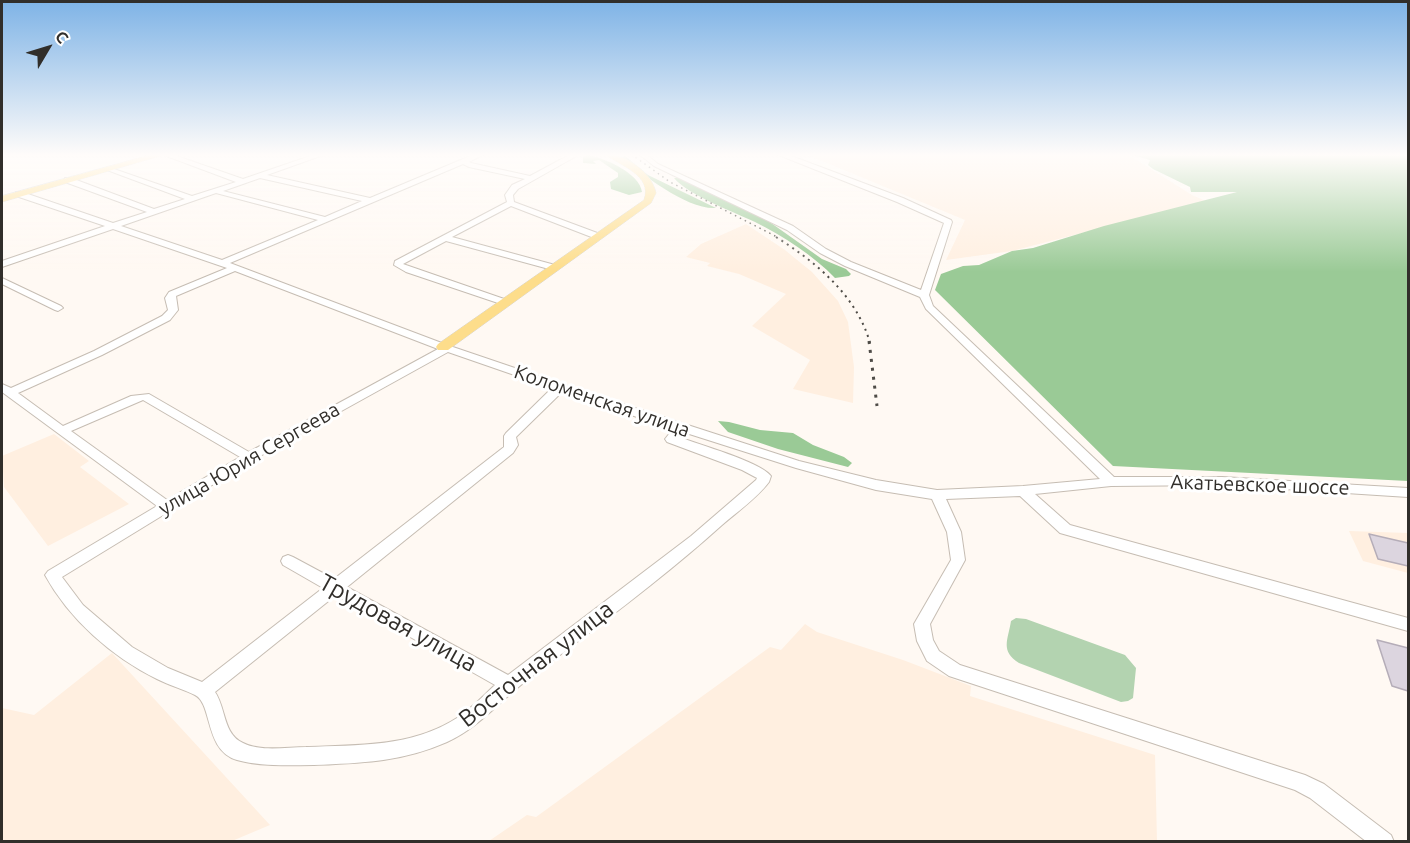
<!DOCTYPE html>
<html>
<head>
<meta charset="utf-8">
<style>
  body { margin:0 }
  #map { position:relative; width:1410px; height:843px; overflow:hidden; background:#fff9f3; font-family:Ubuntu,sans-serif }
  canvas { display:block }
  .frame { position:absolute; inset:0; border:3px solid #312e2a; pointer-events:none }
  .north { position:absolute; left:18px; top:18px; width:60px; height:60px; -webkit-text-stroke:4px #fff; paint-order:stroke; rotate:52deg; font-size:16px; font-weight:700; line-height:24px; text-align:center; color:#312e2a }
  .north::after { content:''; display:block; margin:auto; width:21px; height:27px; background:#312e2a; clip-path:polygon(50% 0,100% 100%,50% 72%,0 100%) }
</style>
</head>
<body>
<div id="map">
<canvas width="1410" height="843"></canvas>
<div class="frame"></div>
<div class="north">С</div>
</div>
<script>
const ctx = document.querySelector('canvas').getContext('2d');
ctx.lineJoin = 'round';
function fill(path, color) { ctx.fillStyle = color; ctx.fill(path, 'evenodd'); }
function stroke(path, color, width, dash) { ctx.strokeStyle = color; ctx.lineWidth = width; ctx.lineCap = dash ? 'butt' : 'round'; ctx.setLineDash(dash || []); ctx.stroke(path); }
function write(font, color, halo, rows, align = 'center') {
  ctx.font = font + ' Ubuntu,sans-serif'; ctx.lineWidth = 6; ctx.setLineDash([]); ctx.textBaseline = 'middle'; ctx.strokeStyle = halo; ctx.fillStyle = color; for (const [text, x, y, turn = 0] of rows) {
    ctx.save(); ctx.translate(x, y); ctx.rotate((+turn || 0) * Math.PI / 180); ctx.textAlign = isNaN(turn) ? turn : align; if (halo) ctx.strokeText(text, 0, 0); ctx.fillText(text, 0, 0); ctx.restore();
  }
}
fill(new Path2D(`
  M 805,154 L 1127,154 L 1192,195 L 1206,201 L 1012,251 L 946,260 L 965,220 Z
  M 746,224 L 785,250 L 812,272 L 838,301 L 848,322 L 854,367 L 853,403 L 793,389 L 810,360 L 752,326 L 786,294 L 739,274 L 707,266 L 710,263 L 686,257 L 701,244 Z
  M 54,434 L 89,461 L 80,467 L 129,504 L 48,546 L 4,487 L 2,456 Z
  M 1349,531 L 1408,533 L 1408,573 L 1363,561 Z
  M 805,624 L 817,632 L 903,660 L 971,686 L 970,696 L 1155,755 L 1157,841 L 489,841 L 527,815 L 536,817 L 770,647 L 781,650 Z
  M 112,653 L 270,825 L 232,841 L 2,841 L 2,708 L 34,715 Z`), '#ffefe0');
fill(new Path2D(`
  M 1016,618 L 1026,619 L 1125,655 L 1136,668 L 1133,698 L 1128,701 L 1121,702 L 1019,663 C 1000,651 1008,640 1011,621 Z`), '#b3d3b0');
fill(new Path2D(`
  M 1130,154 L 1408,154 L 1408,481 L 1113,466 L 935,290 L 941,274 L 963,266 L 979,265 L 1012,251 L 1033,248 L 1104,226 L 1237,192 L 1191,192 L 1190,187 L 1153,169 L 1148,165 L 1150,160 Z
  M 587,155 C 603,157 640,173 642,192 L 629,195 L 611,189 L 610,182 L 618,177 L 618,173 L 599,160 L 593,161 L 596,164 L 583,163 L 583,157 Z
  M 625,156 L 648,175 L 716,208 C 687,210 643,174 620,157 Z
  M 674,178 L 679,178 L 764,218 L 822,259 L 846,269 L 851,274 L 849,276 L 835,278 C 814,256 783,236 755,222 C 734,212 688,195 674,178 Z
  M 718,421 L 729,422 L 760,430 L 793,433 L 813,445 L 844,457 L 852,463 L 848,467 L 778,449 L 728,432 Z`), '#9aca96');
const building = new Path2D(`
  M 1369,534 L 1408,543 L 1408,566 L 1378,559 Z
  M 1377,640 L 1408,648 L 1408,691 L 1392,686 Z`);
fill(building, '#dcd5df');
stroke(building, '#b5adb8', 1.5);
const minor = new Path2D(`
  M 161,154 L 171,154 L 243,179 L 316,154 L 326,154 L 267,175 L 370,198 L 475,154 L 484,154 L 469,162 L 471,163 L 530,176 L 571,154 L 580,154 L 518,189 L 513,195 L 514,202 L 600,234 L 600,238 L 594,238 L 511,206 L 452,237 L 555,265 L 555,269 L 549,269 L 446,241 L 403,264 L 507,300 L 507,304 L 501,304 L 406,272 L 394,265 L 395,261 L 507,202 L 505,195 L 512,185 L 525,179 L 469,167 L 463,164 L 230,263 L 447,345 L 559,383 L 565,384 L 567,386 L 799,461 L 876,480 L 937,490 L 1023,486 L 1100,479 L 926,309 L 920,297 L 845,266 L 820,253 L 787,230 L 654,166 L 639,154 L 646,154 L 658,164 L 793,226 L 826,249 L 851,262 L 921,290 L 944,223 L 897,202 L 776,154 L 786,154 L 903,198 L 951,220 L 952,222 L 929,295 L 933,306 L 1114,477 L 1222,477 L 1408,488 L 1408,497 L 1222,485 L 1111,486 L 1035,494 L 1070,525 L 1408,618 L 1408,631 L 1060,533 L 1020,496 L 946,499 L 961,532 L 965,560 L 930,624 L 933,640 L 939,651 L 960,665 L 1305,775 L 1324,784 L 1391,835 L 1394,842 L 1367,842 L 1310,798 L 1295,790 L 949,676 L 927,661 L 917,641 L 914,624 L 951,560 L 947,532 L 932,499 L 876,490 L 796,468 L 683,432 L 679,437 C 699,445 759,461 771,476 L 769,482 C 757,498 737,512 722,525 C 660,581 592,630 526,681 C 500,701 478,728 447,742 C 401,762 363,763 314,765 C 288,765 263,767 237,760 C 204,750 213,704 195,695 C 182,689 169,685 157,679 C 112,657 69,619 45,575 L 48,571 L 157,506 L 2,392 L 2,384 L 11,388 L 94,351 L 162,316 L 168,310 L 165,298 L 169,292 L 227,268 L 113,229 L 2,267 L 2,261 L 105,226 L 16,196 L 16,192 L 22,192 L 113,223 L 147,212 L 65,182 L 65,178 L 71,178 L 154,209 L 185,199 L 107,170 L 107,168 L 111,168 L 192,196 L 236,182 ZM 260,178 L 362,201 L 325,217 L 223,191 ZM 216,193 L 318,220 L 222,260 L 121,226 ZM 235,271 L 438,349 L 249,452 L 149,394 L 131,396 L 63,426 L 18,393 L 102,355 L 170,320 L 178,310 L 176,296 ZM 448,352 L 552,388 L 506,433 L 504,436 L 504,447 L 334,579 L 293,557 L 288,555 L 283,557 L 281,561 L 283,565 L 323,588 L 202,682 L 168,668 L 132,647 L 83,605 L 62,577 L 253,460 ZM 562,392 L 673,429 L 665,439 L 667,442 L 742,470 L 757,478 L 756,480 L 691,536 L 508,675 L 347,587 L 513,453 L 518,445 L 516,437 ZM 143,400 L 240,457 L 167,500 L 71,431 ZM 336,595 L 495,685 C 483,696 471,709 457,718 C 412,747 358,745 306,747 C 286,747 261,752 243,743 C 223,734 226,708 215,692 Z
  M 2,278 L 61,306 L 63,308 L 58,311 L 55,310 L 2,284 Z`);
const major = new Path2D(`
  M 153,154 L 167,154 L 2,202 L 2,196 Z
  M 605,154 C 625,154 652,172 656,193 L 651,203 L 448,350 L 438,350 L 436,347 L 438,344 L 644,200 C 653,175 620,166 605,154 Z`);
stroke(minor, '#c6bdb3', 2);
stroke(major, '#d6d5d4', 1);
fill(minor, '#fff');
fill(major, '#fddd8b');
stroke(new Path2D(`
  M 631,154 L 670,182 L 779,238`), '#4f4c47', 1.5, [1.5, 4]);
stroke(new Path2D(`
  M 776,237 C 816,262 857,296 870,343`), '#4f4c47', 2, [2, 4.5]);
stroke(new Path2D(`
  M 869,341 L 877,406`), '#4f4c47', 3, [3, 6]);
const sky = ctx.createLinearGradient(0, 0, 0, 272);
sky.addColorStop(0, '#7eb3e6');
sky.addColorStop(0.57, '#fffcfa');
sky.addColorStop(1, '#fffcfa00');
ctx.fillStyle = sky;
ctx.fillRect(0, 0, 1410, 272);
write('20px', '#312e2a', '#fff', [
  ["Коломенская улица",602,401,19],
  ["улица Юрия Сергеева",249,459,-30],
  ["Акатьевское шоссе",1260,485,2]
]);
write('24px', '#312e2a', '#fff', [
  ["Трудовая улица",398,623,29],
  ["Восточная улица",536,664,-38]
]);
</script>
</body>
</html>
